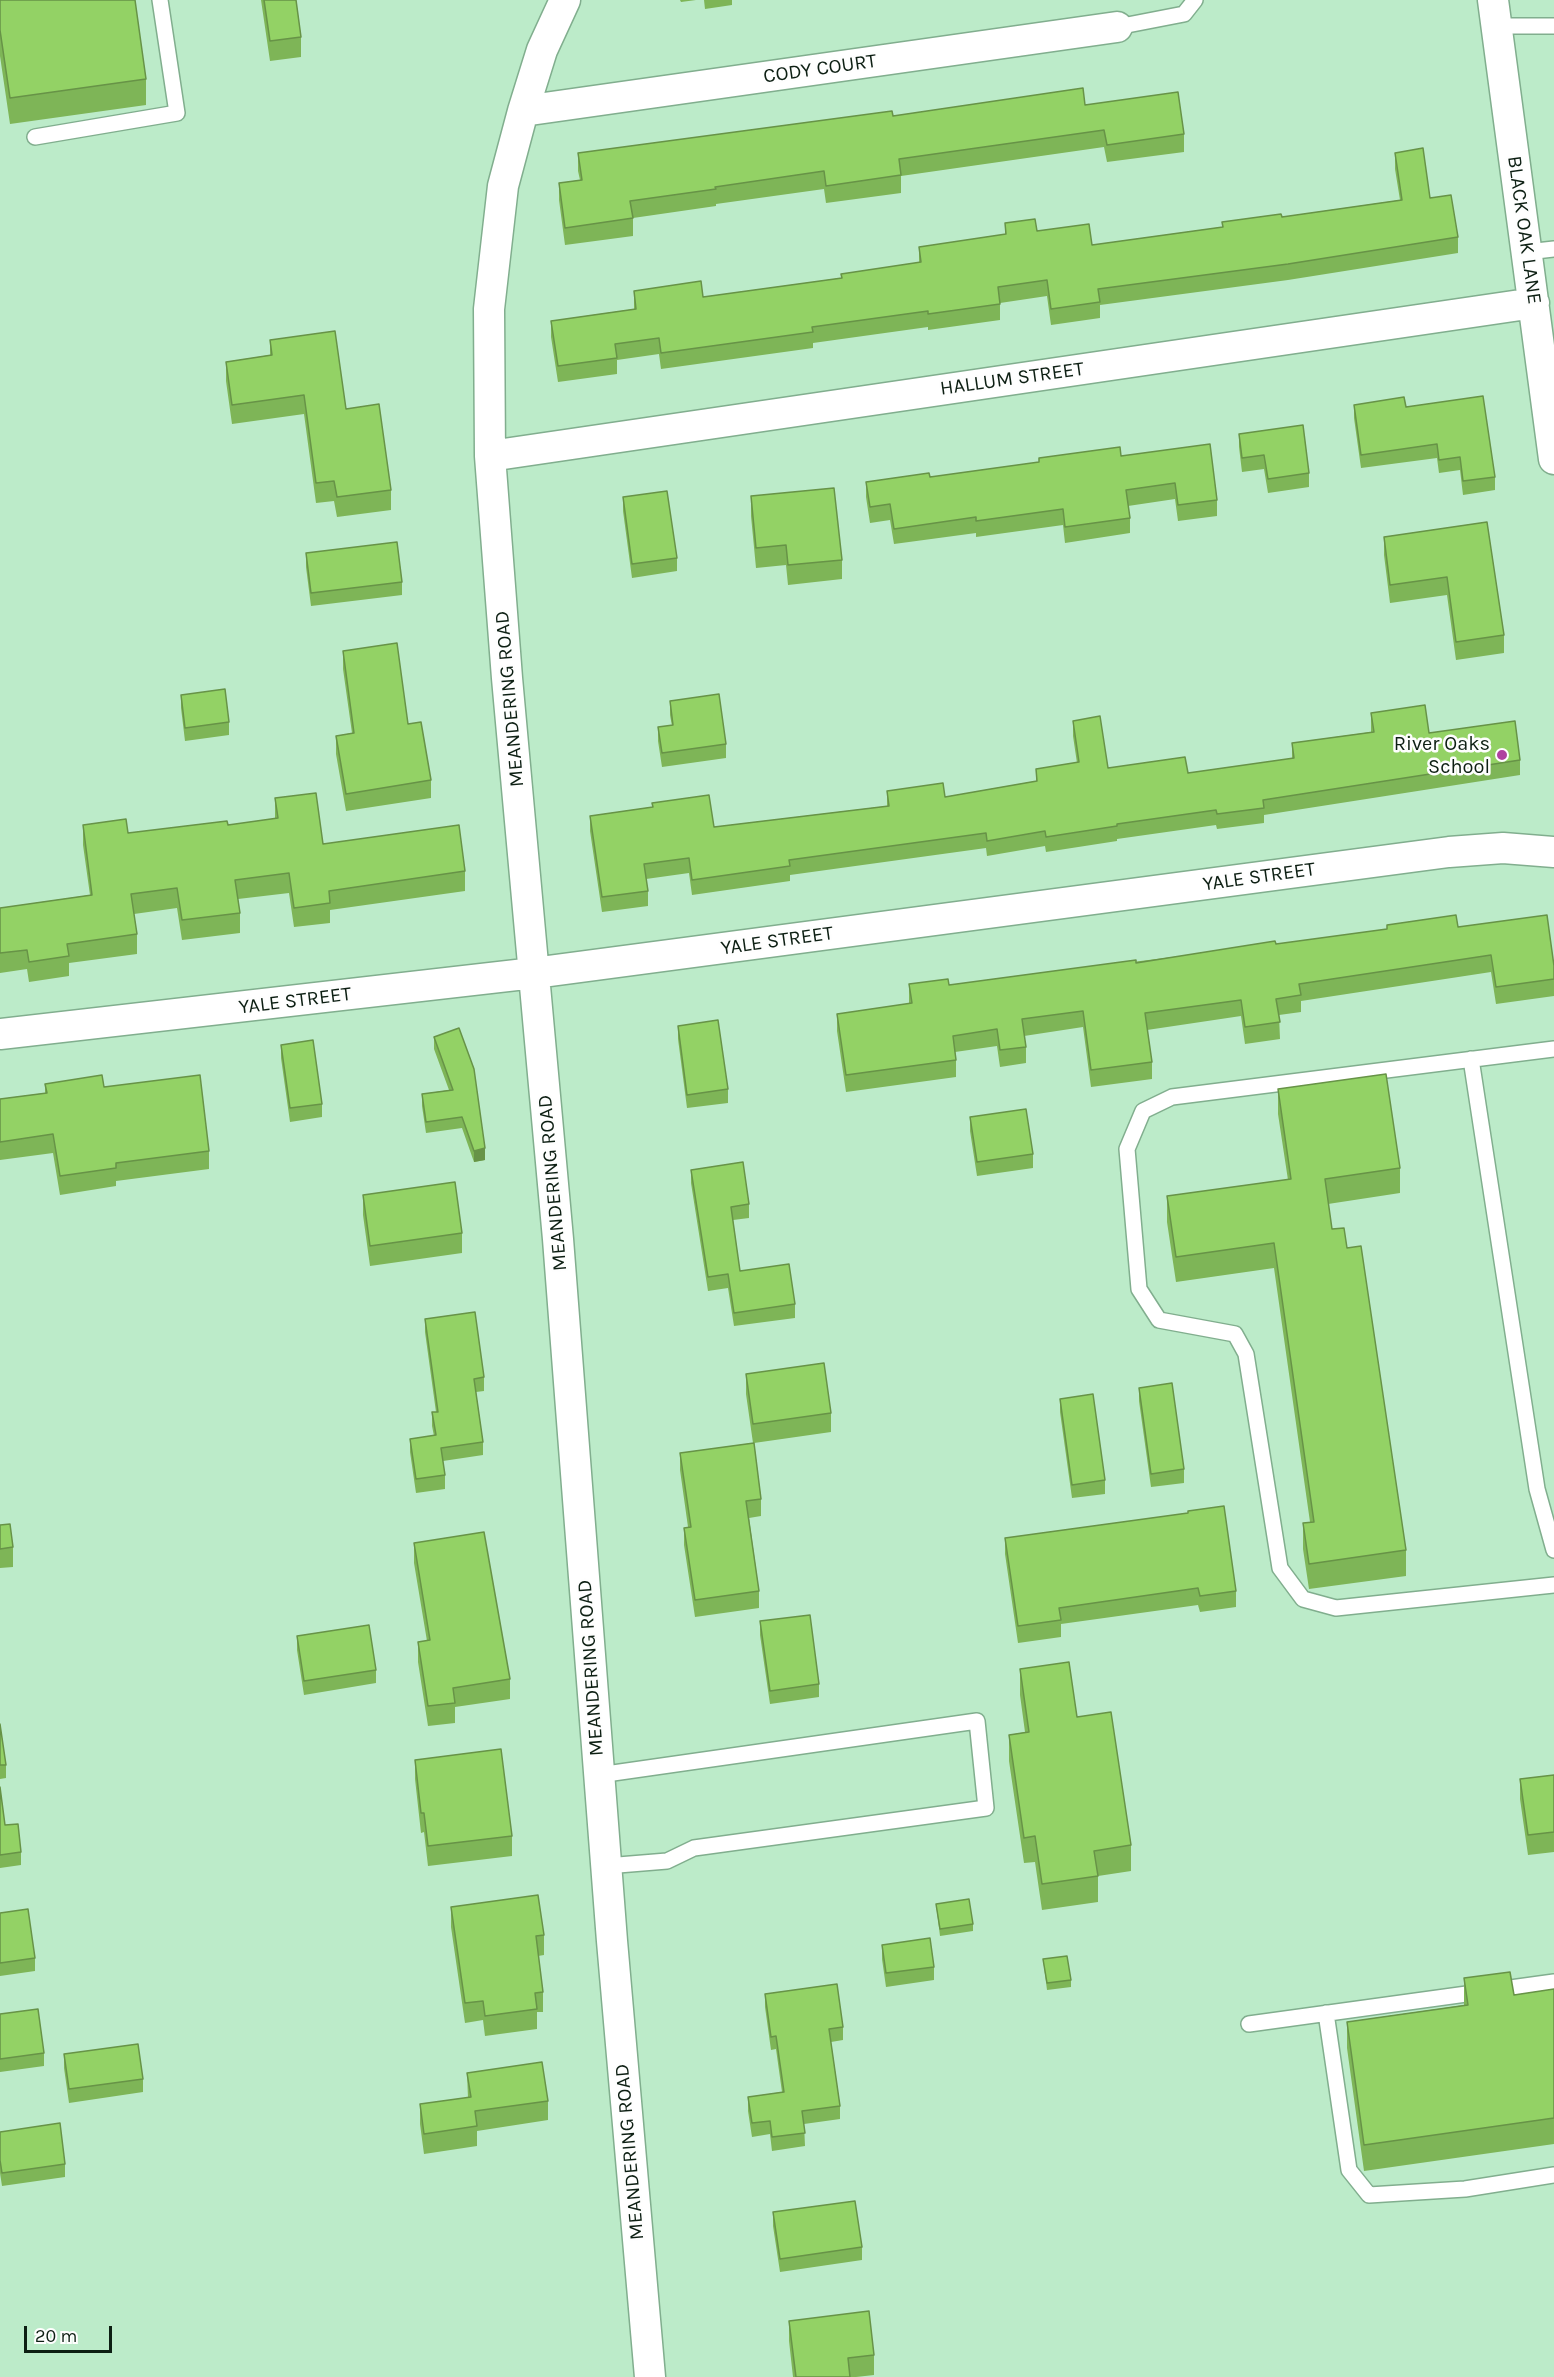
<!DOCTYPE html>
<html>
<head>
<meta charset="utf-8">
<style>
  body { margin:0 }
  #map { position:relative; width:1554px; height:2377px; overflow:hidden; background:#bcebc9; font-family:Karla,sans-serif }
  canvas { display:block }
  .scale { position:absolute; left:24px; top:2326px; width:88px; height:27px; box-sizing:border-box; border:3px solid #0d1f13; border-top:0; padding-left:8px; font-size:18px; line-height:21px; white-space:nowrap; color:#0d1f13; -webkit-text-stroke:4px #fefefe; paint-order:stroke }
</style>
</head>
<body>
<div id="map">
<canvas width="1554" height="2377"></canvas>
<div class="scale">20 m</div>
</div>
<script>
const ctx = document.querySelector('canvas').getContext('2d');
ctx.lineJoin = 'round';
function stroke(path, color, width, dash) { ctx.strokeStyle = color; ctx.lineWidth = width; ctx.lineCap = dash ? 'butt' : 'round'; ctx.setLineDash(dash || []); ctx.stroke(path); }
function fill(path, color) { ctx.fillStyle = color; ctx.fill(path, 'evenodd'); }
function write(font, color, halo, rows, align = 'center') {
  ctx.font = font + ' Karla,sans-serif'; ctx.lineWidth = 5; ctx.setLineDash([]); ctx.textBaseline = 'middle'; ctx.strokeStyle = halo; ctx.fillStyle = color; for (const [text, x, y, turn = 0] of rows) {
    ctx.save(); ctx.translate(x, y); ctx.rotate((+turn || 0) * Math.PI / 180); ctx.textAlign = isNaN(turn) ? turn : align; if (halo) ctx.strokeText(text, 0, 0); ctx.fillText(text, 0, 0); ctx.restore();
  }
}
const service = new Path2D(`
  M 1496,26 L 1554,26
  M 1117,27 L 1184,14 L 1195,0
  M 35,137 L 177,113 L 160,0
  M 1527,252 L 1554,249
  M 1554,1049 L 1172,1097 L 1143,1111 L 1127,1149 L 1139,1289 L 1159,1320 L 1235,1334 L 1246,1354 L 1280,1568 L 1303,1599 L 1336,1608 L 1554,1585
  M 1471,1059 L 1537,1489 L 1554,1550
  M 599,1775 L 977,1721 L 986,1808 L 694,1848 L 667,1861 L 606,1866
  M 1326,2013 L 1349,2170 L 1369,2195 L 1465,2189 L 1554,2175
  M 1249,2024 L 1554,1982`);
const minor = new Path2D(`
  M 565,0 L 542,50 L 523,111 L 503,186 L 489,309 L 490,456 L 507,678 L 558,1239 L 612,1941 L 650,2377
  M 1493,0 L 1554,459
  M 523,111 L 1117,27
  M 490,456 L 1534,303
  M 0,1034 L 534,973 L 1449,852 L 1503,848 L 1554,852`);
stroke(service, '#81ae8e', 18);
stroke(minor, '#81ae8e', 33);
stroke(service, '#fff', 15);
stroke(minor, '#fff', 30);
fill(new Path2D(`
  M 0,0 L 146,79 L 146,105 L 10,124 L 0,56 Z
  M 261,0 L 296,0 L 301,37 L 301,57 L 270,61 Z
  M 680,0 L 696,0 L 681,2 Z
  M 704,0 L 732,0 L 732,5 L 705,9 Z
  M 1085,105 L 1184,134 L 1184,152 L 1107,162 L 1104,147 L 901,176 L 901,193 L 826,203 L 824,189 L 716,204 L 716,206 L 633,218 L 633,236 L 565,245 L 559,200 L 559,183 L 580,180 L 578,171 L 578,153 L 893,116 Z
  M 1395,153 L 1430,198 L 1458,237 L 1458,253 L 1288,280 L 1100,305 L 1100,318 L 1051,325 L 1047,296 L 1000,303 L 1000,320 L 928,330 L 928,327 L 813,343 L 813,348 L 661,369 L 659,354 L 617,360 L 617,374 L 558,382 L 551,337 L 551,321 L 634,309 L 634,291 L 703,297 L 841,278 L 841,274 L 919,263 L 919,247 L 1005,235 L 1005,223 L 1092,245 L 1222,227 L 1222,222 L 1282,217 L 1400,200 L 1395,169 Z
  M 270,340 L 346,409 L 391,490 L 391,510 L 337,517 L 334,501 L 316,503 L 304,414 L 232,424 L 226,381 L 226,362 L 270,355 Z
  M 1354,405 L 1406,407 L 1495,477 L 1495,490 L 1463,495 L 1460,470 L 1439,473 L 1437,458 L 1361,468 L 1354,418 Z
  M 1239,434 L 1309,473 L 1309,487 L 1268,493 L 1264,469 L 1242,472 L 1239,447 Z
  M 1121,456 L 1217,500 L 1217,516 L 1178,521 L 1175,499 L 1128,506 L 1130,518 L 1130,533 L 1065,543 L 1063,525 L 976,537 L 976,533 L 894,544 L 890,520 L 870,523 L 866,497 L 866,482 L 930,477 Z
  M 751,496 L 842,560 L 842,579 L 788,585 L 786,565 L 756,568 L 751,516 Z
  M 623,497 L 677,558 L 677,571 L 632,578 L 623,511 Z
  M 1487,522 L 1504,635 L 1504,653 L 1456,660 L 1447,595 L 1390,603 L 1384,555 L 1384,537 Z
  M 306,553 L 402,582 L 402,595 L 311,606 L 306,567 Z
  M 343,651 L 431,780 L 431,798 L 346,811 L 336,754 L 336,736 L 352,733 L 343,669 Z
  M 181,695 L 229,722 L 229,735 L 185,741 L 181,708 Z
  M 670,701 L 726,744 L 726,758 L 662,767 L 658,741 L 658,727 L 672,726 L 670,715 Z
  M 1371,713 L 1429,733 L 1520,760 L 1520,775 L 1264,815 L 1264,823 L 1217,829 L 1216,825 L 1117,839 L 1117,841 L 1046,852 L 1045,846 L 987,856 L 986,848 L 790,875 L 790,881 L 692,895 L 689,873 L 646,879 L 648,891 L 648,906 L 602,912 L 590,831 L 590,816 L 652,807 L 652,803 L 714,827 L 887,806 L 887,791 L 945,797 L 1036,781 L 1036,769 L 1077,763 L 1073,736 L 1073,721 L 1108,768 L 1188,773 L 1292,759 L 1292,743 L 1371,732 Z
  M 275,798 L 323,844 L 465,871 L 465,891 L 330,910 L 330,923 L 294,927 L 289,893 L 238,899 L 240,913 L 240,933 L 182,940 L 177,908 L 134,914 L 137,934 L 137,954 L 69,963 L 69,976 L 29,982 L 27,969 L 0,973 L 0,908 L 90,895 L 83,845 L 83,825 L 128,833 L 228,825 L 275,819 Z
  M 1458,927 L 1554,966 L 1554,996 L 1496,1004 L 1491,972 L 1301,1001 L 1301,1012 L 1279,1015 L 1280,1039 L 1245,1044 L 1241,1016 L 1147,1030 L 1152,1062 L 1152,1079 L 1091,1087 L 1083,1027 L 1024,1036 L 1026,1047 L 1026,1063 L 1000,1067 L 997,1046 L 955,1052 L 956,1060 L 956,1077 L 846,1092 L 837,1031 L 837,1014 L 909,1004 L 909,984 L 949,985 L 1276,944 Z
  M 678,1026 L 728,1089 L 728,1103 L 687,1108 L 678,1039 Z
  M 434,1037 L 485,1160 L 474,1162 L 462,1128 L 426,1133 L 422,1106 L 422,1094 L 449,1090 L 434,1049 Z
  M 281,1045 L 322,1104 L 322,1117 L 290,1122 L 281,1058 Z
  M 45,1084 L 104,1087 L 209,1151 L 209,1169 L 116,1181 L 116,1186 L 60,1195 L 53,1153 L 0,1160 L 0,1099 L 45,1093 Z
  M 1278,1089 L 1400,1168 L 1400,1193 L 1328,1204 L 1332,1229 L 1347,1248 L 1406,1550 L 1406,1576 L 1309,1589 L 1303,1549 L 1303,1523 L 1310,1522 L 1274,1268 L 1176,1282 L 1167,1222 L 1167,1196 L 1288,1180 L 1278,1114 Z
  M 970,1117 L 1033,1154 L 1033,1168 L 977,1176 L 970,1131 Z
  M 691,1170 L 749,1204 L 749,1218 L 733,1220 L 740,1271 L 795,1304 L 795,1318 L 734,1326 L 728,1288 L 708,1291 L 691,1183 Z
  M 363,1195 L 462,1233 L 462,1253 L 370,1266 L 363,1215 Z
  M 425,1319 L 484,1377 L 484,1391 L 476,1392 L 483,1442 L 483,1455 L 443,1461 L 445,1475 L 445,1489 L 416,1493 L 410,1452 L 410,1439 L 434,1436 L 432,1426 L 432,1412 L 436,1412 L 425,1332 Z
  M 746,1374 L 831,1413 L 831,1432 L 754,1443 L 761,1499 L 761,1516 L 749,1518 L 759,1591 L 759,1608 L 695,1617 L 684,1545 L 684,1528 L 688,1527 L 680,1470 L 680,1453 L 753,1443 L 746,1394 Z
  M 1139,1388 L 1184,1469 L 1184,1483 L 1151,1487 L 1139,1401 Z
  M 1060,1399 L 1105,1480 L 1105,1494 L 1072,1498 L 1060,1412 Z
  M 0,1525 L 13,1547 L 13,1567 L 0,1568 Z
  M 1005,1538 L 1236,1591 L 1236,1607 L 1200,1612 L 1198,1605 L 1061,1624 L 1061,1637 L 1018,1643 L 1005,1554 Z
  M 414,1543 L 510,1679 L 510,1699 L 455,1707 L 455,1723 L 428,1726 L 418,1662 L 418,1642 L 427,1641 L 414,1563 Z
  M 760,1621 L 819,1684 L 819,1697 L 770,1704 L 760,1635 Z
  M 297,1636 L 376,1670 L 376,1683 L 304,1695 L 297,1650 Z
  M 1020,1669 L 1077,1717 L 1131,1845 L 1131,1871 L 1098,1876 L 1098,1902 L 1042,1910 L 1035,1862 L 1024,1863 L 1009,1761 L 1009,1735 L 1025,1732 L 1020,1695 Z
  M 0,1724 L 6,1765 L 6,1778 L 0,1779 Z
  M 415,1760 L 512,1836 L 512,1856 L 428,1866 L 424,1832 L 421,1833 L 415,1779 Z
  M 1554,1775 L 1554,1852 L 1528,1855 L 1520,1799 L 1520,1779 Z
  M 0,1787 L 5,1825 L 21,1852 L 21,1865 L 0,1868 Z
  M 936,1904 L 973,1924 L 973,1931 L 940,1936 Z
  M 451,1907 L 544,1935 L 544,1955 L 538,1956 L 543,1992 L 543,2012 L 537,2012 L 537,2029 L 485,2036 L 483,2020 L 465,2023 L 451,1927 Z
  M 0,1913 L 35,1958 L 35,1971 L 0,1976 Z
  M 882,1945 L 934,1967 L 934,1980 L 886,1987 L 882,1959 Z
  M 1043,1959 L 1071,1980 L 1071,1987 L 1047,1990 Z
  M 1464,1978 L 1514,1995 L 1554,1989 L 1554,2144 L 1364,2171 L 1347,2048 L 1347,2022 L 1464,2005 Z
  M 765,1994 L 843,2027 L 843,2040 L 831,2042 L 840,2106 L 840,2119 L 804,2124 L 805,2146 L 772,2151 L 770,2134 L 752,2137 L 748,2111 L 748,2097 L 782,2092 L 776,2049 L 771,2050 L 765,2007 Z
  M 0,2014 L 44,2053 L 44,2066 L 0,2072 Z
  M 64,2054 L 143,2079 L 143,2092 L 69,2103 L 64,2068 Z
  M 467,2073 L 548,2101 L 548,2120 L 477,2131 L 477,2146 L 424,2154 L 420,2124 L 420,2104 L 468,2098 Z
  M 0,2132 L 65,2164 L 65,2177 L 2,2186 L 0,2173 Z
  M 773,2212 L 862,2247 L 862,2260 L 780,2272 L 773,2226 Z
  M 789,2321 L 874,2355 L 874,2375 L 856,2377 L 793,2377 L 789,2341 Z`), '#7eb557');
fill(new Path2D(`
  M 485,1148 L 485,1160 L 474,1162 L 474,1151 Z`), '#679347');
const building = new Path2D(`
  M 0,0 L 135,0 L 146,79 L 10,98 L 0,30 Z
  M 264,0 L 296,0 L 301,37 L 270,41 Z
  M 1083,88 L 1085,105 L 1178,92 L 1184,134 L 1107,145 L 1104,130 L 899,159 L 901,175 L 826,186 L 824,171 L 715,187 L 716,189 L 630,201 L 633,218 L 565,228 L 559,183 L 582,180 L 578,153 L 892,111 L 893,116 Z
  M 1423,148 L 1430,198 L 1451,195 L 1458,237 L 1288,264 L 1098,289 L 1100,302 L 1051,309 L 1047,280 L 998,287 L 1000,304 L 928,314 L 928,311 L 812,327 L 813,332 L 661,353 L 659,338 L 615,344 L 617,358 L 558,366 L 551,321 L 636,309 L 634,291 L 701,281 L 703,297 L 842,278 L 841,274 L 921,262 L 919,247 L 1006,234 L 1005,223 L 1035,219 L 1037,231 L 1089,224 L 1092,245 L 1223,227 L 1222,222 L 1281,214 L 1282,217 L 1402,200 L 1395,153 Z
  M 335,331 L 346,409 L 379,404 L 391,490 L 337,497 L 334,481 L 316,483 L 304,395 L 232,405 L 226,362 L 272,355 L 270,340 Z
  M 1483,396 L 1495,477 L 1463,481 L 1460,457 L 1439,460 L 1437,444 L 1361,455 L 1354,405 L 1404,397 L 1406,407 Z
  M 1303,425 L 1309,473 L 1268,479 L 1264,455 L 1242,458 L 1239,434 Z
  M 1210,444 L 1217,500 L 1178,505 L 1175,483 L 1126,490 L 1130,518 L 1065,527 L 1063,509 L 976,521 L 976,517 L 894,529 L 890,504 L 870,507 L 866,482 L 929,473 L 930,477 L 1039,462 L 1039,458 L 1120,447 L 1121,456 Z
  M 834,488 L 842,560 L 788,565 L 786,545 L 756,548 L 751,496 Z
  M 667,491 L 677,558 L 632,564 L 623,497 Z
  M 1487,522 L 1504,635 L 1456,642 L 1447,577 L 1390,585 L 1384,537 Z
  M 397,542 L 402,582 L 311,593 L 306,553 Z
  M 397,643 L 408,724 L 421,722 L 431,780 L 346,794 L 336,736 L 354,733 L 343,651 Z
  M 225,689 L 229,722 L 185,728 L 181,695 Z
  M 719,694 L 726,744 L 662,753 L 658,727 L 673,725 L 670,701 Z
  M 1425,705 L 1429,733 L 1515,721 L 1520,760 L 1263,800 L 1264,808 L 1217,814 L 1216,810 L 1117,824 L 1117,826 L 1046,837 L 1045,831 L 987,841 L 986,833 L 789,860 L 790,866 L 692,880 L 689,858 L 644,864 L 648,891 L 602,897 L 590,816 L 653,807 L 652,803 L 709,795 L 714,827 L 889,806 L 887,791 L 943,783 L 945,797 L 1037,781 L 1036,769 L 1079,762 L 1073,721 L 1100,716 L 1108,768 L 1185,757 L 1188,773 L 1294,758 L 1292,743 L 1374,732 L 1371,713 Z
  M 316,793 L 323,844 L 459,825 L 465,871 L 329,891 L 330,903 L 294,908 L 289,873 L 235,880 L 240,913 L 182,920 L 177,888 L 131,894 L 137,934 L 67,944 L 69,956 L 29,962 L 27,950 L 0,953 L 0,908 L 92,895 L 83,825 L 126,819 L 128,833 L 227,821 L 228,825 L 278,818 L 275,798 Z
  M 1456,915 L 1458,927 L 1547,915 L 1554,966 L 1554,979 L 1496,987 L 1491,955 L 1299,984 L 1301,995 L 1276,999 L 1280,1022 L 1245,1027 L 1241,1000 L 1145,1013 L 1152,1062 L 1091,1070 L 1083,1011 L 1022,1019 L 1026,1047 L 1000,1050 L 997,1029 L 953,1036 L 956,1060 L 846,1075 L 837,1014 L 912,1003 L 909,984 L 948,979 L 949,985 L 1136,960 L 1136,963 L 1275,941 L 1276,944 L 1387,929 L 1387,925 Z
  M 718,1020 L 728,1089 L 687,1095 L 678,1026 Z
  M 459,1028 L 474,1069 L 485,1148 L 474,1151 L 462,1117 L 426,1122 L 422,1094 L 453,1090 L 434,1037 Z
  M 313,1040 L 322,1104 L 290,1108 L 281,1045 Z
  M 1386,1074 L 1400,1168 L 1325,1179 L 1332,1229 L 1344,1228 L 1347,1248 L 1361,1246 L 1406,1550 L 1309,1564 L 1303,1523 L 1314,1522 L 1274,1243 L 1176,1257 L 1167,1196 L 1291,1179 L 1278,1089 Z
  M 102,1075 L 104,1087 L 200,1075 L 209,1151 L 116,1163 L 116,1168 L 60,1176 L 53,1134 L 0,1142 L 0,1099 L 47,1093 L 45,1084 Z
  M 1026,1109 L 1033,1154 L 977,1162 L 970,1117 Z
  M 743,1162 L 749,1204 L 731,1207 L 740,1271 L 789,1264 L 795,1304 L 734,1313 L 728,1274 L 708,1277 L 691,1170 Z
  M 455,1182 L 462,1233 L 370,1246 L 363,1195 Z
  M 475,1312 L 484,1377 L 474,1379 L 483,1442 L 441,1448 L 445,1475 L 416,1479 L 410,1439 L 436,1435 L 432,1412 L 438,1412 L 425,1319 Z
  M 824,1363 L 831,1413 L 753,1424 L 746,1374 Z
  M 1172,1383 L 1184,1469 L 1151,1474 L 1139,1388 Z
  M 1093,1394 L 1105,1480 L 1072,1485 L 1060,1399 Z
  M 754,1443 L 761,1499 L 746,1501 L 759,1591 L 695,1600 L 684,1528 L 691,1527 L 680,1453 Z
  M 1224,1506 L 1236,1591 L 1200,1596 L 1198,1588 L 1059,1608 L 1061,1620 L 1018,1626 L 1005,1538 L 1188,1513 L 1188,1511 Z
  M 10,1524 L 13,1547 L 0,1549 L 0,1525 Z
  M 484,1532 L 510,1679 L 453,1688 L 455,1703 L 428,1706 L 418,1642 L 430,1640 L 414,1543 Z
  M 810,1615 L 819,1684 L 770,1691 L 760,1621 Z
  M 369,1625 L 376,1670 L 304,1681 L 297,1636 Z
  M 1069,1662 L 1077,1717 L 1111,1712 L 1131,1845 L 1094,1851 L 1098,1876 L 1042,1884 L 1035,1836 L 1024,1838 L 1009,1735 L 1029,1732 L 1020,1669 Z
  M 0,1724 L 6,1765 L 0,1765 Z
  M 501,1749 L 512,1836 L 428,1846 L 424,1813 L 421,1813 L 415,1760 Z
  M 1554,1775 L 1554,1832 L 1528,1835 L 1520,1779 Z
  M 0,1787 L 5,1825 L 18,1824 L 21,1852 L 0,1855 Z
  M 538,1895 L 544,1935 L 536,1936 L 543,1992 L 535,1993 L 537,2009 L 485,2016 L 483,2001 L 465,2003 L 451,1907 Z
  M 969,1899 L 973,1924 L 940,1929 L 936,1904 Z
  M 28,1909 L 35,1958 L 0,1963 L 0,1913 Z
  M 930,1938 L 934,1967 L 886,1973 L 882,1945 Z
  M 1067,1956 L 1071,1980 L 1047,1983 L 1043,1959 Z
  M 1510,1972 L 1514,1995 L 1554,1989 L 1554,2118 L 1364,2145 L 1347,2022 L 1468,2005 L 1464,1978 Z
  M 837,1984 L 843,2027 L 829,2029 L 840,2106 L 802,2111 L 805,2133 L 772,2137 L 770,2121 L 752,2123 L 748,2097 L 784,2092 L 776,2036 L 771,2037 L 765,1994 Z
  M 38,2009 L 44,2053 L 0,2059 L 0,2014 Z
  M 138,2044 L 143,2079 L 69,2089 L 64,2054 Z
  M 542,2062 L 548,2101 L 475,2111 L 477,2126 L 424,2134 L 420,2104 L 471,2097 L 467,2073 Z
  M 60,2123 L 65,2164 L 2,2173 L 0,2160 L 0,2132 Z
  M 855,2201 L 862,2247 L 780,2259 L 773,2212 Z
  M 869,2311 L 874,2355 L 848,2358 L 850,2377 L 796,2377 L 789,2321 Z`);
fill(building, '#93d265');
stroke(building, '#679347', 1.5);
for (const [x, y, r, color] of [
  [1502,755,6,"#af41a0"]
]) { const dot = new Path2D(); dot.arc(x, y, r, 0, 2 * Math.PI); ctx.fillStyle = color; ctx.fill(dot); stroke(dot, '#fefefe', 2); }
write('20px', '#0d1f13', '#fefefe', [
  ["CODY COURT",820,69,-8],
  ["BLACK OAK LANE",1524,230,82],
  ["HALLUM STREET",1012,379,-8],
  ["MEANDERING ROAD",510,699,-95],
  ["YALE STREET",1259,877,-8],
  ["YALE STREET",777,941,-8],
  ["YALE STREET",295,1001,-7],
  ["MEANDERING ROAD",553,1183,-95],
  ["MEANDERING ROAD",591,1668,-94],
  ["MEANDERING ROAD",630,2152,-95]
]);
write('20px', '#0d1f13', '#fefefe', [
  ["River Oaks",1490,744],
  ["School",1490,767]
], 'right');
</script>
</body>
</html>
